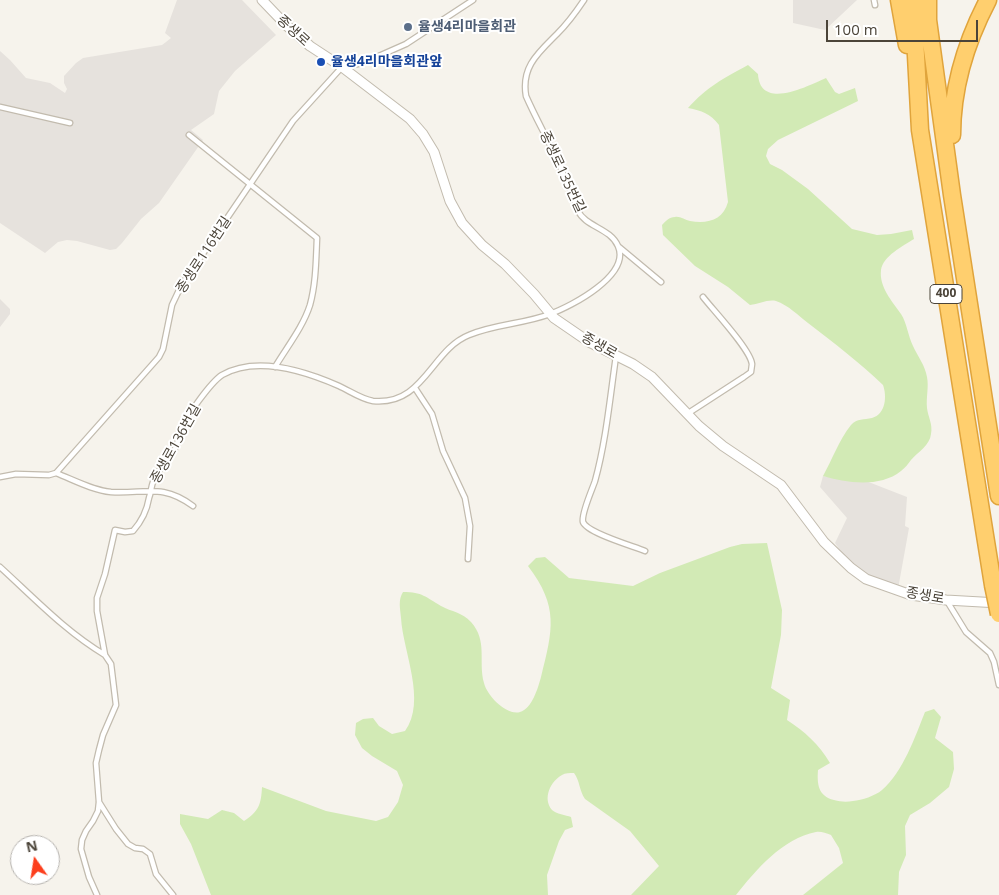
<!DOCTYPE html>
<html>
<head>
<meta charset="utf-8">
<style>
  body { margin:0 }
  #map { position:relative; width:999px; height:895px; overflow:hidden; background:#f6f3ec; font-family:"Open Sans",sans-serif }
  canvas { display:block }
  .north { position:absolute; left:10px; top:835px; width:50px; height:50px; box-sizing:border-box; background:#fff; border:1px solid #b7b4b0; border-radius:50%; rotate:347deg; font-size:14px; font-weight:700; line-height:20px; text-align:center; color:#4b4439 }
  .north::after { content:''; display:block; margin:auto; width:18px; height:22px; background:#fc3f1d; clip-path:polygon(50% 0,100% 100%,50% 72%,0 100%) }
  .scale { position:absolute; left:826px; top:20px; width:152px; height:22px; box-sizing:border-box; border:2px solid #4b4439; border-top:0; padding-left:6px; font-size:15px; line-height:18px; white-space:nowrap; color:#4b4439; -webkit-text-stroke:4px #fff; paint-order:stroke }
</style>
</head>
<body>
<div id="map">
<canvas width="999" height="895"></canvas>
<div class="north">N</div>
<div class="scale">100 m</div>
</div>
<script>
const ctx = document.querySelector('canvas').getContext('2d');
ctx.lineJoin = 'round';
function fill(path, color) { ctx.fillStyle = color; ctx.fill(path, 'evenodd'); }
function stroke(path, color, width, dash) { ctx.strokeStyle = color; ctx.lineWidth = width; ctx.lineCap = dash ? 'butt' : 'round'; ctx.setLineDash(dash || []); ctx.stroke(path); }
function write(font, color, halo, rows, align = 'center') {
  ctx.font = font + ' "Open Sans","Noto Sans KR",sans-serif'; ctx.lineWidth = 4; ctx.setLineDash([]); ctx.textBaseline = 'middle'; ctx.strokeStyle = halo; ctx.fillStyle = color; for (const [text, x, y, turn = 0] of rows) {
    ctx.save(); ctx.translate(x, y); ctx.rotate((+turn || 0) * Math.PI / 180); ctx.textAlign = isNaN(turn) ? turn : align; if (halo) ctx.strokeText(text, 0, 0); ctx.fillText(text, 0, 0); ctx.restore();
  }
}
fill(new Path2D(`
  M 177,0 L 242,0 L 276,35 L 235,71 L 219,91 L 214,114 L 191,130 L 203,140 L 159,203 L 141,219 L 122,243 L 116,249 L 110,250 L 77,241 L 67,240 L 58,242 L 45,253 L 0,223 L 0,51 L 10,60 L 26,78 L 50,83 L 65,93 L 67,89 L 64,83 L 64,76 L 76,63 L 83,58 L 162,45 L 166,42 L 171,38 L 165,33 Z
  M 793,0 L 857,0 L 825,30 L 793,23 Z
  M 0,299 L 10,309 L 10,314 L 0,327 Z
  M 823,476 L 857,482 L 866,481 L 907,497 L 905,526 L 909,528 L 898,589 L 872,580 L 846,559 L 835,543 L 847,518 L 820,487 Z`), '#e6e2dd');
fill(new Path2D(`
  M 748,65 L 758,74 C 760,111 808,86 826,78 L 835,92 L 839,94 L 855,88 L 858,101 L 778,140 L 768,149 L 766,156 L 770,164 L 782,170 L 808,189 L 852,229 L 877,235 L 891,234 L 912,230 L 914,239 C 903,246 883,256 881,270 C 879,287 892,301 901,314 C 907,323 908,336 913,346 C 918,357 925,365 927,377 C 929,387 926,397 927,408 C 928,417 933,424 931,434 C 930,445 918,452 911,460 C 908,464 905,468 901,471 C 880,488 846,483 823,476 C 832,460 839,440 851,425 C 857,418 864,420 872,418 C 886,414 887,396 883,385 C 860,363 834,343 808,323 C 799,316 788,305 776,301 C 768,299 759,304 750,305 L 728,287 L 695,266 L 663,235 L 662,225 C 666,221 669,217 675,217 C 680,216 685,220 690,221 C 708,224 723,220 728,202 L 719,125 C 710,113 702,111 688,108 C 707,87 724,78 748,65 Z
  M 767,543 L 782,610 L 781,635 L 771,688 L 790,700 L 787,720 C 805,732 819,744 830,763 L 818,770 C 817,784 818,796 834,800 C 841,802 847,802 853,801 C 862,800 875,796 882,790 C 903,772 915,737 925,712 L 934,709 L 941,717 L 935,738 L 953,752 L 954,769 L 949,787 L 930,803 L 910,815 L 905,826 L 906,855 L 899,872 L 898,895 L 803,895 L 843,863 L 839,848 L 831,835 C 826,833 820,831 816,832 C 783,838 755,871 736,895 L 631,895 L 659,866 L 630,831 L 585,799 C 579,790 580,781 574,773 C 570,773 565,773 562,775 C 551,781 542,798 552,810 C 556,814 566,815 571,817 L 573,827 L 565,830 L 559,841 L 547,875 L 548,895 L 211,895 L 191,844 L 180,824 L 180,814 L 208,819 L 222,810 L 234,813 L 244,821 C 259,811 261,805 262,787 L 326,811 L 376,821 L 388,817 L 398,802 L 403,785 L 397,771 L 372,756 L 362,748 L 355,735 L 356,723 L 363,719 L 373,718 L 379,726 L 392,734 L 405,731 C 427,701 403,652 401,618 C 400,608 398,600 403,592 C 423,592 425,597 441,606 C 452,612 462,612 471,622 C 488,641 478,661 484,683 C 487,696 507,716 520,712 C 532,709 538,688 541,677 C 553,629 559,607 528,566 L 536,558 L 545,557 L 569,578 L 633,586 L 660,573 L 730,547 L 742,544 Z`), '#d2eab5');
const lane = new Path2D(`
  M 874,0 L 875,5
  M 0,107 L 70,123
  M 189,135 L 317,238 C 316,260 316,283 310,305 C 303,327 287,347 275,367
  M 619,247 L 661,282
  M 616,356 C 610,398 606,441 595,481 C 592,490 581,514 583,522 C 587,533 633,546 645,551
  M 415,388 L 432,414 L 443,451 L 465,498 L 470,526 L 468,559
  M 687,414 L 744,377 L 751,372 C 751,371 752,365 752,364 C 750,349 713,310 703,297
  M 56,473 C 74,480 92,490 111,492 C 145,494 162,483 193,506
  M 0,477 L 16,474 L 49,475 L 56,473 L 159,357 L 163,349 L 172,305 L 181,286 L 293,121 L 342,67 L 363,63 L 406,44 L 473,0
  M 0,567 C 33,597 66,632 105,655
  M 947,601 L 966,632 L 990,653 L 994,662 L 999,685
  M 99,802 L 116,829 L 128,844 L 135,848 L 143,849 L 150,854 L 156,874 L 173,895
  M 97,895 L 89,877 L 81,849 L 82,840 L 86,831 L 93,821 L 98,811 L 99,802 L 96,763 L 99,750 L 103,735 L 116,705 L 111,664 L 105,655 L 97,611 L 97,598 L 105,574 L 115,530 L 125,532 L 133,531 C 141,522 147,510 149,498 C 151,493 151,487 153,482 C 158,468 170,459 176,447 C 179,442 177,436 180,431 C 185,418 211,382 222,375 C 257,355 305,371 339,386 C 350,391 361,399 373,401 C 424,406 431,350 469,335 C 495,324 524,324 550,314 C 572,306 631,275 618,246 C 610,228 586,227 578,211 C 576,207 575,202 574,199 C 569,187 564,175 559,164 C 549,141 536,119 526,96 C 521,67 538,53 557,34 C 568,23 576,12 584,0`);
const street = new Path2D(`
  M 262,0 L 286,25 L 310,46 L 342,67 L 410,119 L 423,134 L 434,152 L 450,201 L 462,223 L 482,245 L 505,264 L 534,294 L 554,318 L 589,342 L 633,364 L 652,377 L 699,426 L 723,446 L 781,485 L 824,542 L 851,568 L 866,579 L 911,595 L 946,600 L 999,603`);
const highway = new Path2D(`
  M 899,0 L 907,45
  M 913,0 L 920,130 L 993,585
  M 928,0 L 928,20 L 952,195 L 999,496
  M 952,135 C 952,88 966,42 988,0`);
stroke(lane, '#c2bbae', 7);
stroke(street, '#c2bbae', 11);
stroke(highway, '#e0a43c', 19);
stroke(lane, '#fff', 4.5);
stroke(street, '#fff', 9);
stroke(highway, '#ffcf6e', 16);
const highwayBridge = new Path2D(`
  M 993,585 L 999,614`);
stroke(highwayBridge, '#e0a43c', 19, []);
stroke(highwayBridge, '#ffcf6e', 16);
for (const [x, y, r, color] of [
  [408,27,5,"#5c6f8a"],
  [321,62,5,"#1a4fb4"]
]) { const dot = new Path2D(); dot.arc(x, y, r, 0, 2 * Math.PI); ctx.fillStyle = color; ctx.fill(dot); stroke(dot, '#fff', 2); }
for (const [x, y, w] of [
  [946,294,32]
]) { const box = new Path2D(); box.roundRect(x - w / 2, y - 9.5, w, 19, 4); ctx.fillStyle = '#fff'; ctx.fill(box); stroke(box, '#4b4439', 1); }
write('bold 12px', '#4b4439', null, [
  ["400",946,294]
]);
write('bold 14px', '#4e5e75', '#fff', [
  ["율생4리마을회관",418,27]
], 'left');
write('14px', '#4b4439', '#fff', [
  ["종생로",293,31,42],
  ["종생로135번길",562,172,65],
  ["종생로116번길",204,255,-57],
  ["종생로",599,346,29],
  ["종생로136번길",176,444,-61],
  ["종생로",925,596,10]
]);
write('bold 14px', '#164399', '#fff', [
  ["율생4리마을회관앞",331,62]
], 'left');
</script>
</body>
</html>
